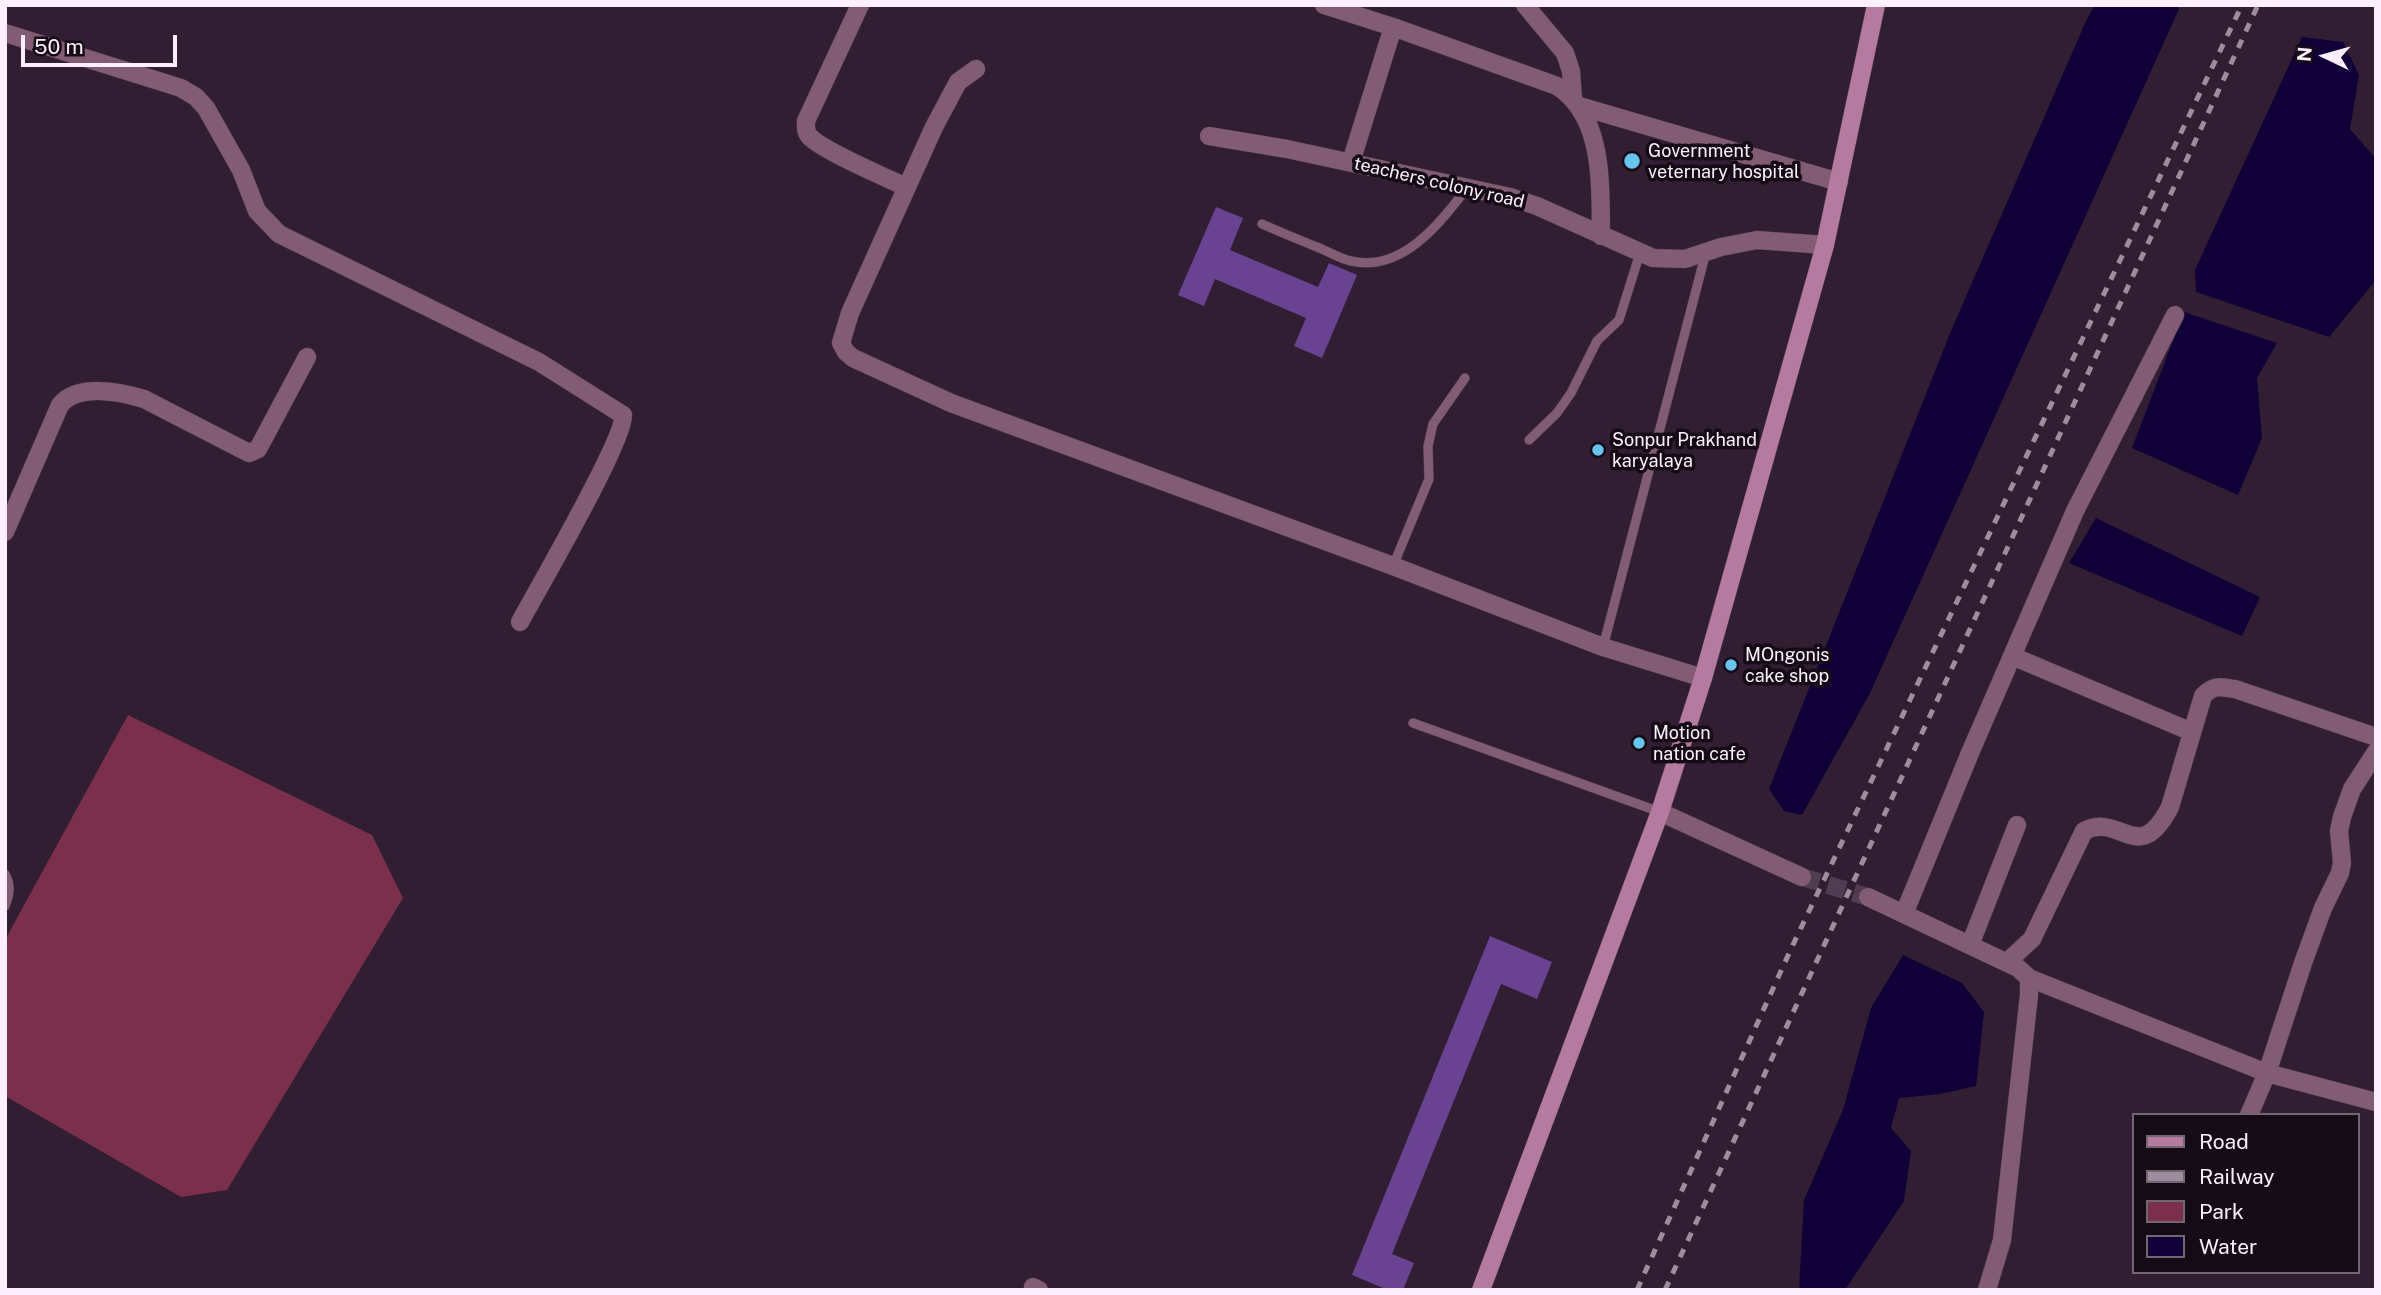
<!DOCTYPE html>
<html>
<head>
<meta charset="utf-8">
<style>
  body { margin:0 }
  #map { position:relative; width:2381px; height:1295px; overflow:hidden; background:#311e33; font-family:"Public Sans",sans-serif }
  canvas { display:block }
  .frame { position:absolute; inset:0; border:7px solid #fdeffe; pointer-events:none }
  .legend { position:absolute; left:2132px; top:1113px; width:228px; height:161px; box-sizing:border-box; background:#140b15; border:2px solid #716672; margin:0; padding:9px 12px; list-style:none; font-size:21px; color:#fdeffe }
  .legend li { display:flex; align-items:center; gap:14px; height:35px }
  .legend b { width:35px; border:2px solid #716672 }
  .north { position:absolute; left:2290px; top:21px; width:70px; height:70px; -webkit-text-stroke:5px #140b15; paint-order:stroke; rotate:275deg; font-size:19px; font-weight:700; line-height:28px; text-align:center; color:#fdeffe }
  .north::after { content:''; display:block; margin:auto; width:24px; height:32px; background:#fdeffe; clip-path:polygon(50% 0,100% 100%,50% 72%,0 100%) }
  .scale { position:absolute; left:21px; top:35px; width:156px; height:32px; box-sizing:border-box; border:4px solid #fdeffe; border-top:0; padding-left:9px; font-size:21px; line-height:24px; white-space:nowrap; color:#fdeffe; -webkit-text-stroke:5px #140b15; paint-order:stroke }
</style>
</head>
<body>
<div id="map">
<canvas width="2381" height="1295"></canvas>
<div class="frame"></div>
<ul class="legend">
<li><b style="height:9px;background:#b57a9f"></b>Road</li>
<li><b style="height:9px;background:#9d8d9f"></b>Railway</li>
<li><b style="height:19px;background:#7a2f4a"></b>Park</li>
<li><b style="height:19px;background:#0f0037"></b>Water</li>
</ul>
<div class="north">N</div>
<div class="scale">50 m</div>
</div>
<script>
const ctx = document.querySelector('canvas').getContext('2d');
ctx.lineJoin = 'round';
function fill(path, color) { ctx.fillStyle = color; ctx.fill(path, 'evenodd'); }
function stroke(path, color, width, dash) { ctx.strokeStyle = color; ctx.lineWidth = width; ctx.lineCap = dash ? 'butt' : 'round'; ctx.setLineDash(dash || []); ctx.stroke(path); }
function write(font, color, halo, rows, align = 'center') {
  ctx.font = font + ' "Public Sans",sans-serif'; ctx.lineWidth = 7; ctx.setLineDash([]); ctx.textBaseline = 'middle'; ctx.strokeStyle = halo; ctx.fillStyle = color; for (const [text, x, y, turn = 0] of rows) {
    ctx.save(); ctx.translate(x, y); ctx.rotate((+turn || 0) * Math.PI / 180); ctx.textAlign = isNaN(turn) ? turn : align; if (halo) ctx.strokeText(text, 0, 0); ctx.fillText(text, 0, 0); ctx.restore();
  }
}
fill(new Path2D(`
  M 128,715 L 372,835 L 403,898 L 227,1190 L 181,1197 L 5,1096 L 5,940 Z`), '#7a2f4a');
fill(new Path2D(`
  M 2095,5 L 2176,5 L 2179,9 L 1870,693 L 1802,815 L 1784,811 L 1769,789 L 1951,331 L 2086,21 Z
  M 2302,37 L 2343,42 L 2359,75 L 2350,129 L 2376,159 L 2376,280 L 2329,337 L 2196,292 L 2195,270 Z
  M 2184,312 L 2277,343 L 2257,378 L 2262,438 L 2238,495 L 2132,448 Z
  M 2096,518 L 2260,597 L 2242,636 L 2069,563 Z
  M 1903,955 L 1962,983 L 1984,1012 L 1976,1086 L 1940,1094 L 1899,1098 L 1891,1128 L 1911,1151 L 1904,1201 L 1845,1290 L 1799,1290 L 1804,1200 L 1843,1110 L 1871,1008 Z`), '#0f0037');
fill(new Path2D(`
  M 1216,207 L 1243,218 L 1230,250 L 1318,287 L 1329,263 L 1357,275 L 1322,358 L 1294,346 L 1306,318 L 1215,279 L 1204,306 L 1178,295 Z
  M 1490,936 L 1552,962 L 1537,999 L 1501,984 L 1392,1254 L 1414,1263 L 1403,1290 L 1388,1290 L 1352,1275 Z`), '#694292');
stroke(new Path2D(`
  M 1802,877 L 1868,897`), '#503d51', 18, [18, 9]);
const service = new Path2D(`
  M 1262,224 C 1282,233 1302,241 1322,249 C 1331,253 1341,259 1351,261 C 1402,273 1440,223 1467,188
  M 1529,440 L 1557,413 L 1571,393 L 1597,341 L 1619,320 L 1640,253
  M 1393,566 L 1429,479 L 1428,446 L 1433,424 L 1465,378
  M 1603,647 L 1706,252
  M 1413,723 L 1660,812
  M 5,874 C 11,885 10,894 5,906`);
const minor = new Path2D(`
  M 860,5 L 806,121 C 806,127 805,131 809,136 C 821,150 887,178 906,187
  M 1324,5 L 1393,27 L 1557,86 C 1605,117 1600,186 1601,236
  M 1525,5 L 1565,53 L 1571,71 L 1573,99
  M 5,33 L 181,88 L 196,97 L 206,108 L 241,170 L 257,211 L 279,234 L 539,362 L 623,415 C 626,438 536,592 520,622
  M 976,69 L 958,82 L 934,127 L 850,313 L 841,343 L 846,352 L 853,358 L 951,403 L 1393,566 L 1603,647 L 1703,678
  M 1579,106 L 1839,182
  M 1209,136 L 1287,149 L 1510,197 L 1537,206 L 1653,258 L 1685,259 L 1721,247 L 1757,240 L 1825,245
  M 1351,162 L 1393,27
  M 5,532 L 60,405 C 78,383 120,392 144,399 L 249,453 L 258,449 L 307,357
  M 2012,656 L 2192,732
  M 1904,914 L 1970,753 L 2075,511 L 2175,315
  M 1970,945 L 2017,825
  M 2007,962 L 2032,939 L 2084,831 C 2122,812 2138,868 2170,807 L 2203,696 C 2214,684 2221,687 2235,689 L 2376,737
  M 2029,978 L 2267,1073 L 2376,1102
  M 2249,1115 L 2267,1073 L 2303,963 L 2323,908 L 2340,873 L 2342,863 L 2339,831 L 2342,817 L 2352,789 L 2376,752
  M 1033,1287 L 1039,1290`);
const tertiary = new Path2D(`
  M 1660,812 L 1802,877
  M 1868,897 L 2018,968 L 2029,978 L 2029,995 L 2002,1240 L 1987,1290`);
const secondary = new Path2D(`
  M 1481,1290 L 1660,812 L 1703,678 L 1825,245 L 1876,5`);
stroke(service, '#4e3b4f', 10);
stroke(minor, '#4e3b4f', 19);
stroke(tertiary, '#4e3b4f', 19);
stroke(secondary, '#4e3b4f', 19);
stroke(service, '#815c73', 9);
stroke(minor, '#815c73', 18);
stroke(tertiary, '#815c73', 18);
stroke(secondary, '#b57a9f', 18);
stroke(new Path2D(`
  M 1637,1290 L 1790,951 L 2242,5
  M 1665,1290 L 2258,5`), '#9d8d9f', 5, [9, 9]);
for (const [x, y, r, color] of [
  [1632,161,9,"#66c4ef"],
  [1598,450,7,"#66c4ef"],
  [1731,665,7,"#66c4ef"],
  [1639,743,7,"#66c4ef"]
]) { const dot = new Path2D(); dot.arc(x, y, r, 0, 2 * Math.PI); ctx.fillStyle = color; ctx.fill(dot); stroke(dot, '#140b15', 2.5); }
write('18px', '#fdeffe', '#140b15', [
  ["Government",1648,151],
  ["veternary hospital",1648,172],
  ["Sonpur Prakhand",1612,440],
  ["karyalaya",1612,461],
  ["MOngonis",1745,655],
  ["cake shop",1745,676],
  ["Motion",1653,733],
  ["nation cafe",1653,754]
], 'left');
write('18px', '#fdeffe', '#140b15', [
  ["teachers colony road",1439,183,13]
]);
</script>
</body>
</html>
